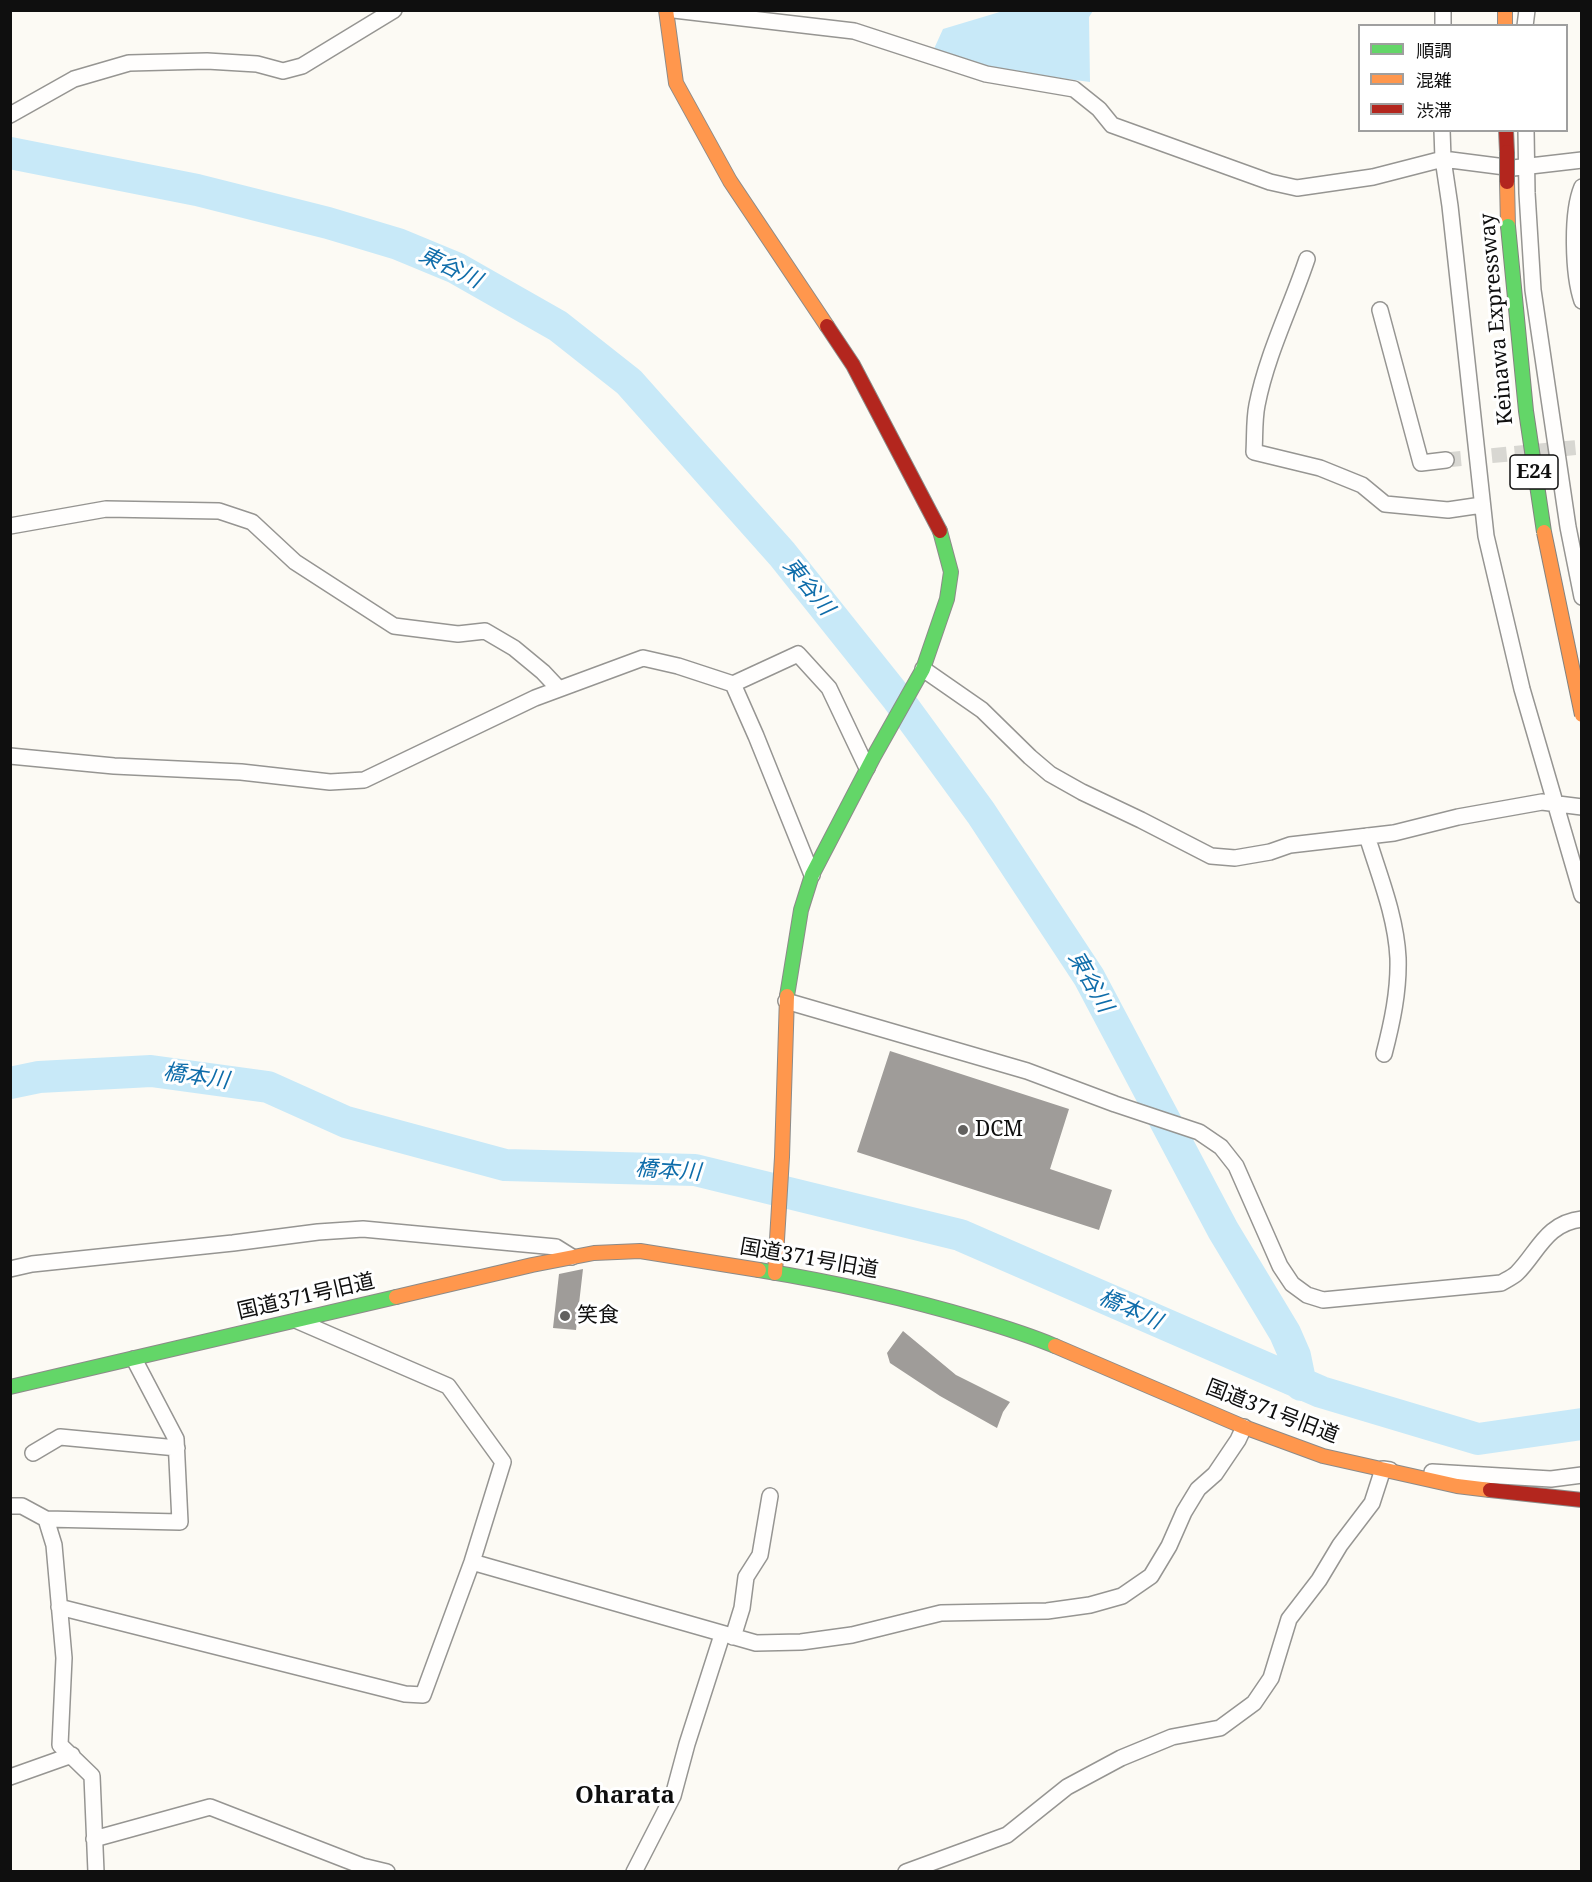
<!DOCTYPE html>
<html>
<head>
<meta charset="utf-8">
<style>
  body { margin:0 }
  #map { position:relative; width:1592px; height:1882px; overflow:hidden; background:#fcfaf4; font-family:"Noto Serif","Noto Sans JP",serif }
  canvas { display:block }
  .frame { position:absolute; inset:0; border:12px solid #0f0f0f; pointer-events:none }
  .legend { position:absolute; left:1358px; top:24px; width:210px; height:108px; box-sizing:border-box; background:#fff; border:2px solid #9f9f9f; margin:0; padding:8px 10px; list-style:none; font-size:18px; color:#0f0f0f }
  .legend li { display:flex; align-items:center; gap:12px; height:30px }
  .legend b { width:30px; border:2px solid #9f9f9f }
</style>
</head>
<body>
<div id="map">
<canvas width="1592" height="1882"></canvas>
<div class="frame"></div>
<ul class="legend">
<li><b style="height:8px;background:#63d668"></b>順調</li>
<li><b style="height:8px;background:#ff974d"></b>混雑</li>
<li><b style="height:8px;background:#b3261e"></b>渋滞</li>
</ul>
</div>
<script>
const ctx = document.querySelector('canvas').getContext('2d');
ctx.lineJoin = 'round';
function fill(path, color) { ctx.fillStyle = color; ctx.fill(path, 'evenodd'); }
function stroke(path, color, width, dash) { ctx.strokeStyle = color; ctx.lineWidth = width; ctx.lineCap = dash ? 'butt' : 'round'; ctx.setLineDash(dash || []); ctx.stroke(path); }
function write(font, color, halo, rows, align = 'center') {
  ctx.font = font + ' "Noto Serif","Noto Sans JP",serif'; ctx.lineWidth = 6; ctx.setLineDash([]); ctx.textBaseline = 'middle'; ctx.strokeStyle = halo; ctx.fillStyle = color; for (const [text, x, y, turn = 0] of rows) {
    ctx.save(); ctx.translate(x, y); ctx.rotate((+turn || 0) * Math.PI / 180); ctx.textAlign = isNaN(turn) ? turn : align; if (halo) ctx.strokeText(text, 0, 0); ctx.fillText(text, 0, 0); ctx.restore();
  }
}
fill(new Path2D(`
  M 1003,11 L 1093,11 L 1089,17 L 1090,82 L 999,70 L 933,51 L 943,29 Z`), '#c8e9f8');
stroke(new Path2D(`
  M 10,153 L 197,190 L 328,223 L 398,244 L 456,268 L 558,326 L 629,382 L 782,554 L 897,698 L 981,813 L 1089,977 L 1223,1230 L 1285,1333 L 1295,1356 L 1301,1385
  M 10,1083 L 39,1077 L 151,1071 L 268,1087 L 346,1122 L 505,1165 L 695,1170 L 960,1235 L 1321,1392 L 1478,1439 L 1582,1424`), '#c8e9f8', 32);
fill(new Path2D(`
  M 890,1051 L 1069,1109 L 1050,1169 L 1112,1190 L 1099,1230 L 857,1152 Z
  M 583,1269 L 576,1330 L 553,1328 L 559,1274 Z
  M 903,1331 L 956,1375 L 1010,1402 L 1003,1412 L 997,1428 L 940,1396 L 890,1363 L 887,1353 Z`), '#9f9c99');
stroke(new Path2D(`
  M 1446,460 L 1582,447`), '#d8d7d2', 15, [15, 8]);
const street = new Path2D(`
  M 674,10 L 854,31 L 986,74 L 1074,89 L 1099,109 L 1112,125 L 1270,182 L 1297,188 L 1373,177 L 1443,159 L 1513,168 L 1582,160
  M 1443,10 L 1443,26
  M 1525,26 L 1527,10
  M 10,115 L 74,79 L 129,63 L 207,61 L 257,64 L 283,71 L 302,66 L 394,10
  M 1442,130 L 1443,159 L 1450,206 L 1486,536 L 1522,689 L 1582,895
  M 1526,130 L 1527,193 L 1533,290 L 1568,527 L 1582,597
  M 1582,187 C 1571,213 1573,275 1582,301
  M 1307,259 C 1291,307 1267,354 1257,405 C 1254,420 1255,436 1254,452 L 1320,468 L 1362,485 L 1385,504 L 1448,510 L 1482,505
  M 1380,310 L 1421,463 L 1446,460
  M 10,526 L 106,509 L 219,511 L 252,522 L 295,562 L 394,626 L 458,634 L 485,631 L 514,648 L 543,672 L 559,689
  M 923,669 L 982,710 L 1030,757 L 1050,774 L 1082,792 L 1141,820 L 1211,856 L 1235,858 L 1270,852 L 1290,845 L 1394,833 L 1458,817 L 1542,802 L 1582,807
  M 733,684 L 798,654 L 829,688 L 867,768
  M 10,756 L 114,766 L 241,772 L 330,782 L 364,780 L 535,698 L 643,658 L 678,666 L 733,684 L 756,736 L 812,875
  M 1367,836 C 1379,875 1396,916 1398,958 C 1399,991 1392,1023 1384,1054
  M 786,1001 L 1027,1071 L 1115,1104 L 1199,1132 L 1221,1147 L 1236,1166 L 1280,1266 L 1292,1284 L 1307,1295 L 1323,1300 L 1501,1283 C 1506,1280 1513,1277 1517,1273 C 1538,1252 1546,1223 1582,1219
  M 10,1269 L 32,1264 L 233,1243 L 318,1232 L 363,1229 L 556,1247 L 572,1257
  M 33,1453 L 60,1437 L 177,1448
  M 1432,1472 L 1551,1479 L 1582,1475
  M 10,1506 L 22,1506 L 46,1519 L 54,1545 L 64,1658 L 60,1745 L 92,1776 L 96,1872
  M 46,1519 L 180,1522 L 176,1439 L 134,1359
  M 472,1562 L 756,1643 L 801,1642 L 852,1635 L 941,1613 L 1047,1611 L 1090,1605 L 1122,1596 L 1151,1576 L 1169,1546 L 1184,1512 L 1198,1489 L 1215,1474 L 1238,1440 L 1244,1427
  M 59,1607 L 405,1694 L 423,1695 L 472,1562 L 503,1462 L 448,1386 L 298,1321
  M 733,1637 L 742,1608 L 746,1577 L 760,1555 L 770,1496
  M 10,1777 L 72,1755
  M 94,1839 L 210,1807 L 362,1866 L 387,1872
  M 634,1872 L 673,1796 L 687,1744 L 722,1635
  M 906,1872 L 1007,1835 L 1067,1787 L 1121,1758 L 1172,1737 L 1220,1728 L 1254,1703 L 1271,1678 L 1289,1619 L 1319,1580 L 1340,1545 L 1372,1503 L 1383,1469 L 1390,1470`);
const fast = new Path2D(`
  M 787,996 L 801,910 L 812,875 L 874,756 L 923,669 L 947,599 L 951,572 L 940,531
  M 759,1270 C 833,1282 905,1298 976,1319 C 1003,1327 1029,1335 1055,1346
  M 10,1387 L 396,1297`);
const slow = new Path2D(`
  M 666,10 L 676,83 L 730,181 L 827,326
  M 1505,10 L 1505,26
  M 1507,182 L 1508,226
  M 775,1273 L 782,1157 L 787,996
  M 396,1297 L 532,1265 L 594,1253 L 640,1251 L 759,1270
  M 1055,1346 L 1244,1427 L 1323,1456 L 1457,1486 L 1490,1490`);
const jam = new Path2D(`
  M 1506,130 L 1507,152
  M 827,326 L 853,365 L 940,531
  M 1490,1490 L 1582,1500`);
stroke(street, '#969592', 18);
stroke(fast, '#8c8b89', 16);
stroke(slow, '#8c8b89', 16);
stroke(jam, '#8c8b89', 16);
stroke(street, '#fffefd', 15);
stroke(fast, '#63d668', 14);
stroke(slow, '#ff974d', 14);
stroke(jam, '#b3261e', 14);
const fastBridge = new Path2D(`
  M 1508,226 L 1526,411 L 1544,532`);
const slowBridge = new Path2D(`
  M 1544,532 L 1582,715`);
const jamBridge = new Path2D(`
  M 1507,152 L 1507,182`);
stroke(fastBridge, '#83827f', 16, []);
stroke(slowBridge, '#83827f', 16, []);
stroke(jamBridge, '#83827f', 16, []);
stroke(fastBridge, '#63d668', 14);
stroke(slowBridge, '#ff974d', 14);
stroke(jamBridge, '#b3261e', 14);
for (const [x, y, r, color] of [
  [963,1130,6,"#62615f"],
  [565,1316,6,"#62615f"]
]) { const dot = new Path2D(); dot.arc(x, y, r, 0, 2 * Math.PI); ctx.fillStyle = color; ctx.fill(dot); stroke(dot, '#fff', 2); }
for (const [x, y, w] of [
  [1534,472,48]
]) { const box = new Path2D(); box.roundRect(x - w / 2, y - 17, w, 34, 4.5); ctx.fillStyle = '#fff'; ctx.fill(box); stroke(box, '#0f0f0f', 1.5); }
write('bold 20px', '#0f0f0f', null, [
  ["E24",1534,472]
]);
write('21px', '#0f0f0f', '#fff', [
  ["Keinawa Expressway",1497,319,-95],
  ["国道371号旧道",809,1259,10],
  ["国道371号旧道",306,1297,-13],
  ["国道371号旧道",1272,1412,21]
]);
write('21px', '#0f0f0f', '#fff', [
  ["DCM",975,1130],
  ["笑食",577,1316]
], 'left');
write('italic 22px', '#0f6daa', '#fff', [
  ["東谷川",450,268,26],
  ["東谷川",808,587,51],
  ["東谷川",1090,982,60],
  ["橋本川",196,1077,8],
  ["橋本川",668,1171,4],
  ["橋本川",1130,1310,24]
]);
write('bold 24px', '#0f0f0f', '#fff', [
  ["Oharata",625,1796]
]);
</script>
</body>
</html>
